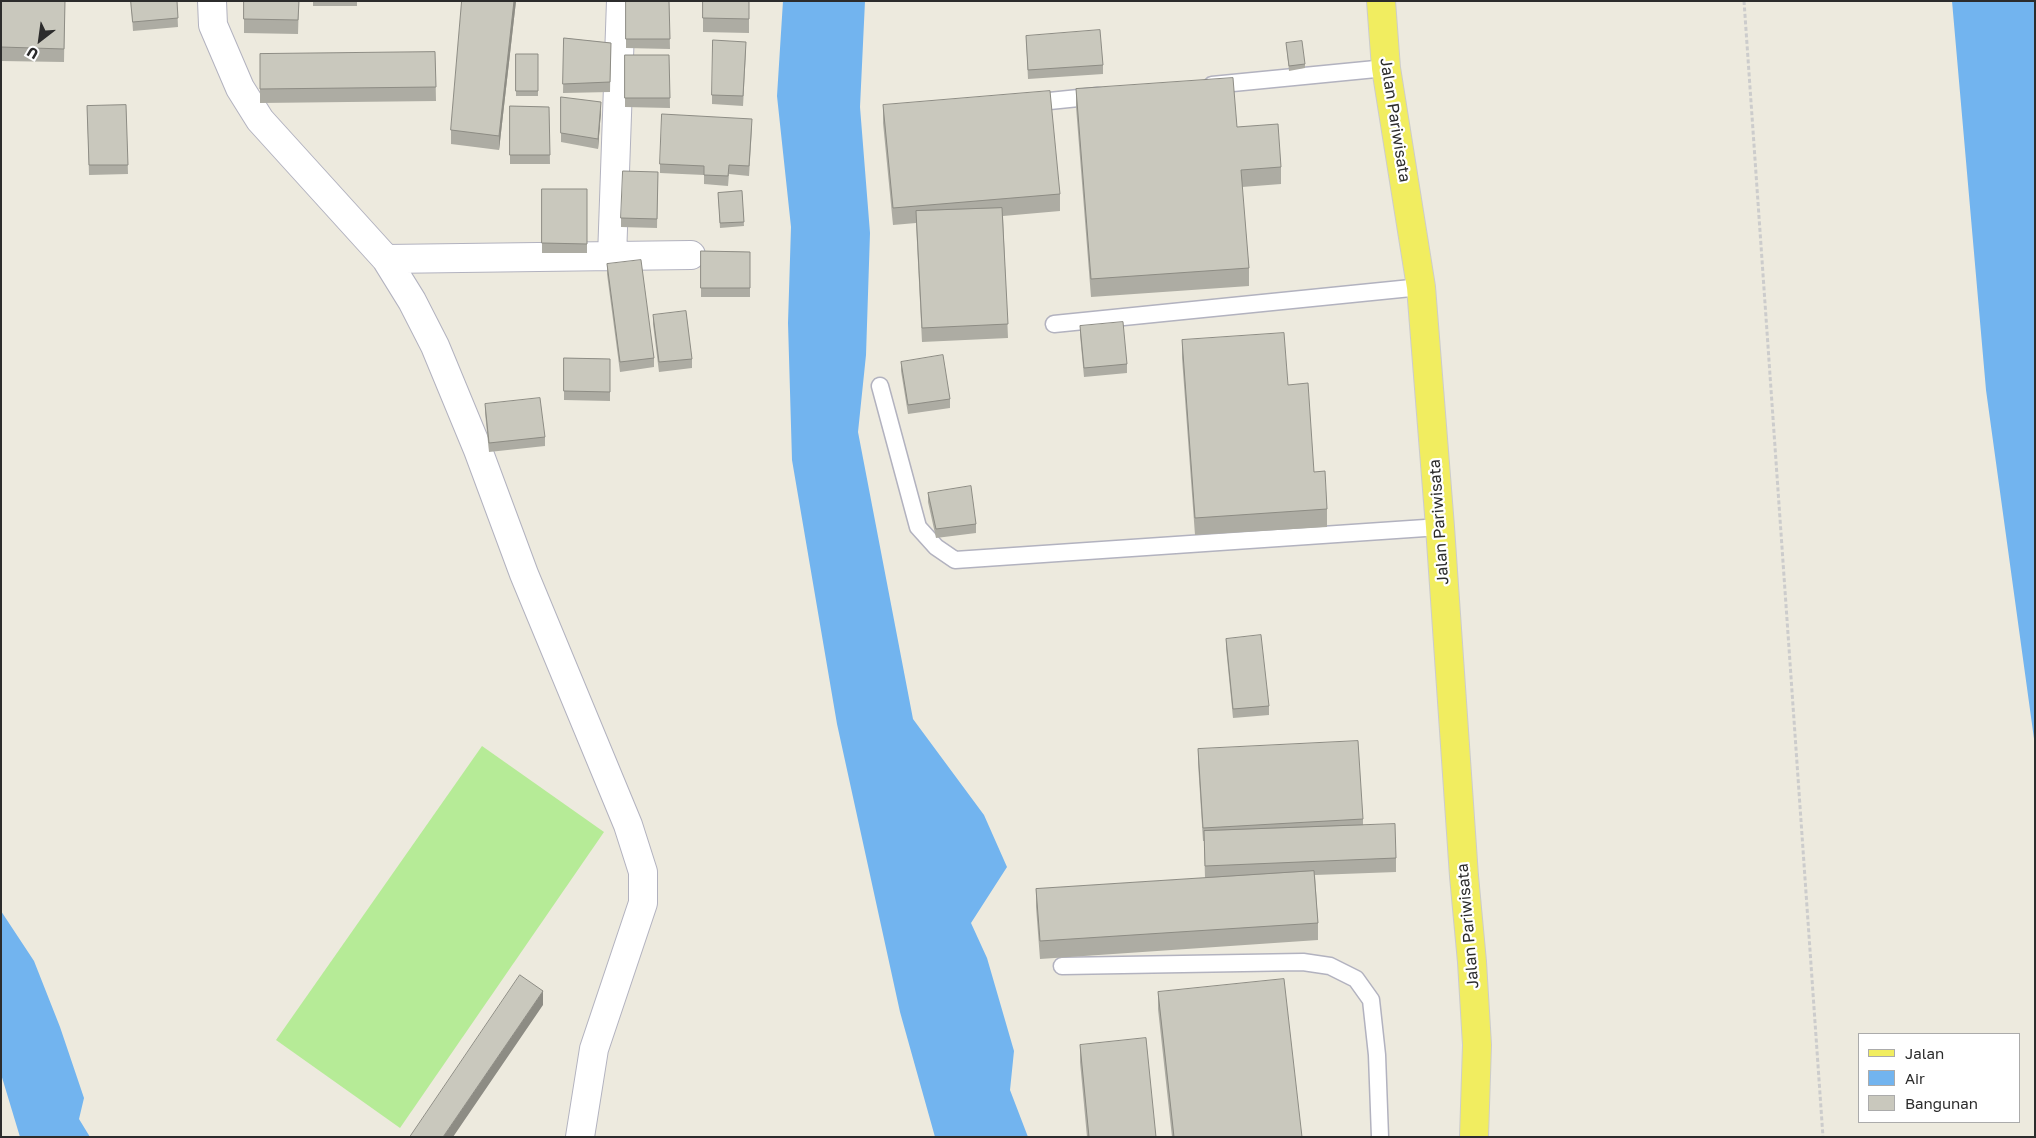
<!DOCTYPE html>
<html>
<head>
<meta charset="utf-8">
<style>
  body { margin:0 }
  #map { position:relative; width:2036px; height:1138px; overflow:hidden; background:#edeade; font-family:"Golos Text",sans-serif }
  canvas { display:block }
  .frame { position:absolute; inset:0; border:2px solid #2c2c2c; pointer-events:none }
  .legend { position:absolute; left:1858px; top:1033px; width:162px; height:90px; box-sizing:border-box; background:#fff; border:1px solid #ababab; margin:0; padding:6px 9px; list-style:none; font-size:15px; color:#2c2c2c }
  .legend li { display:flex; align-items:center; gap:10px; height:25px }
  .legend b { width:25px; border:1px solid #ababab }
  .north { position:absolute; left:15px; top:15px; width:50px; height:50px; -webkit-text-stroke:4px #fff; paint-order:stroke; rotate:210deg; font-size:14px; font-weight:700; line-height:20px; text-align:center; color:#2c2c2c }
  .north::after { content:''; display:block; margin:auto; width:18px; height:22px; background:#2c2c2c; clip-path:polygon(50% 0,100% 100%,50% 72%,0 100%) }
</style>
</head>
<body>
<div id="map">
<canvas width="2036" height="1138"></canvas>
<div class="frame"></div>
<ul class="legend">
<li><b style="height:6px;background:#f1ed60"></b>Jalan</li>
<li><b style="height:14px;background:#72b4ef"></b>Air</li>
<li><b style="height:14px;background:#c9c8bd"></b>Bangunan</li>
</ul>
<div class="north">U</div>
</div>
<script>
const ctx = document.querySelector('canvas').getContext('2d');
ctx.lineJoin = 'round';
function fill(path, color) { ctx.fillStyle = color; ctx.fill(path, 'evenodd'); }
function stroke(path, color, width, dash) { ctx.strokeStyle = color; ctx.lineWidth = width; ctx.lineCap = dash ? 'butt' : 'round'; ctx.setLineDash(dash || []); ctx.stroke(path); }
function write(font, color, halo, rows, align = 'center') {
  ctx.font = font + ' "Golos Text",sans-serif'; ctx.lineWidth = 4.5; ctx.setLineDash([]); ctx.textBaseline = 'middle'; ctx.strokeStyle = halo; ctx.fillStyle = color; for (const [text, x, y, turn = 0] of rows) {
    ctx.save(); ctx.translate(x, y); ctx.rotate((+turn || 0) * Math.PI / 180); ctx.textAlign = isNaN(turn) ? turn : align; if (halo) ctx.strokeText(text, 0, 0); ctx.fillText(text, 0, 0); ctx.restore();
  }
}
fill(new Path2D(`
  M 482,746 L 604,832 L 400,1128 L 276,1040 Z`), '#b6eb97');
fill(new Path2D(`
  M 783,1 L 865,1 L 860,107 L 870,233 L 866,355 L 858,432 L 913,719 L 984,815 L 1007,867 L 971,923 L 987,958 L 1014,1051 L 1010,1090 L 1028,1137 L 935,1137 L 900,1012 L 837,724 L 792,460 L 788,323 L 791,227 L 777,96 Z
  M 1952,1 L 2035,1 L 2035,746 L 1986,390 Z
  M 1,911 L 34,961 L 60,1027 L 84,1098 L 79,1119 L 90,1137 L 20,1137 L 1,1074 Z`), '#72b4ef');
const service = new Path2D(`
  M 1212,85 L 1386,68
  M 1030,103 L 1098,96
  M 1054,324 L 1421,287
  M 880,386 L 918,527 L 936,547 L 955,560 L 1440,527
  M 1062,966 L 1303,962 L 1330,966 L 1356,979 L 1371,1000 L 1377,1055 L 1380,1137`);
const minor = new Path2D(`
  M 212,1 L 213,25 L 240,88 L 260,120 L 386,259 L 412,301 L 435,346 L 478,450 L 524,574 L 628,825 L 643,872 L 643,903 L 594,1049 L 580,1137
  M 612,257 L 621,1
  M 386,259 L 691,255`);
const primary = new Path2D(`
  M 1381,1 L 1386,68 L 1421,287 L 1440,527 L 1464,876 L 1472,962 L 1477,1045 L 1474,1137`);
stroke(service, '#b2b2bf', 19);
stroke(minor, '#b2b2bf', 30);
stroke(primary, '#ccc', 30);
stroke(new Path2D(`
  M 1744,1 L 1823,1137`), '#ccc', 3, [4, 2.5]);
stroke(service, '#fff', 16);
stroke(minor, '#fff', 28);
stroke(primary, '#f1ed60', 28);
fill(new Path2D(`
  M 1,1 L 65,1 L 64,62 L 1,61 Z
  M 131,1 L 177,1 L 178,27 L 133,31 Z
  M 244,1 L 299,1 L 298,34 L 244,33 Z
  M 313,1 L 357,1 L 357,6 L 313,6 Z
  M 462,1 L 516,1 L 499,150 L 451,144 L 451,130 Z
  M 626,1 L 669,1 L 670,49 L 626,48 Z
  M 703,1 L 749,1 L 749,33 L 703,32 Z
  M 1026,36 L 1103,65 L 1103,74 L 1028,79 Z
  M 564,38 L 611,43 L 610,92 L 563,93 Z
  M 1286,43 L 1305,64 L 1305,68 L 1289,71 Z
  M 746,51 L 743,106 L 712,104 L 712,95 Z
  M 435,52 L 436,101 L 260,103 L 260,54 Z
  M 516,54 L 538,54 L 538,96 L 516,96 Z
  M 625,55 L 669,55 L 670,108 L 625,107 Z
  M 1076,89 L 1237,127 L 1281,167 L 1281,184 L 1242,187 L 1249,268 L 1249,286 L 1091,297 L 1076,107 Z
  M 561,97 L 601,111 L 598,149 L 561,142 Z
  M 126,105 L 128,174 L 89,175 L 87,106 Z
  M 883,105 L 1060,194 L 1060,211 L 1003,216 L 1008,338 L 922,342 L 916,223 L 893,225 L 883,123 Z
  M 510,106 L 549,107 L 550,164 L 510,164 Z
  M 752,128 L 749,176 L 729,174 L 728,186 L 704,184 L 704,175 L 660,173 L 660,164 Z
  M 658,172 L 657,228 L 621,227 L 621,218 Z
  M 542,189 L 587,189 L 587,253 L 542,253 Z
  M 742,191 L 744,226 L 720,228 L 718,193 Z
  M 701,251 L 750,252 L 750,297 L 701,297 Z
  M 607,264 L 654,358 L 654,367 L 620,372 L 607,274 Z
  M 653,315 L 692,359 L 692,368 L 659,372 L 653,324 Z
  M 1080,326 L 1127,364 L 1127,373 L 1084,377 L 1080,335 Z
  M 1182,340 L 1288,385 L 1314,472 L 1327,509 L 1327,527 L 1195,535 L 1182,358 Z
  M 564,358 L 610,359 L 610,401 L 564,400 Z
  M 901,362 L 950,399 L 950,408 L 908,414 L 901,371 Z
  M 485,404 L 545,437 L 545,446 L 489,452 L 485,413 Z
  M 928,493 L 976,524 L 976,533 L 936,538 L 928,502 Z
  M 1226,639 L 1269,706 L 1269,715 L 1233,718 L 1226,648 Z
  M 1198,749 L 1363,819 L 1363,825 L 1396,858 L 1396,872 L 1315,875 L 1318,923 L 1318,940 L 1040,959 L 1036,907 L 1036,889 L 1205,878 L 1204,841 L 1203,841 L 1198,763 Z
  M 1158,992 L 1302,1137 L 1172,1137 L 1158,1009 Z
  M 1080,1045 L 1156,1137 L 1087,1137 L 1080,1062 Z`), '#adaca3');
fill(new Path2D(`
  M 514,1 L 516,1 L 499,150 L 499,136 Z
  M 601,102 L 601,111 L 598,149 L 598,139 Z
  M 543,991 L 543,1005 L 453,1137 L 443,1137 Z`), '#8d8c84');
const building = new Path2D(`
  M 1,1 L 65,1 L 64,49 L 1,47 Z
  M 131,1 L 177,1 L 178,18 L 133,22 Z
  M 244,1 L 299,1 L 298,20 L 244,19 Z
  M 462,1 L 514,1 L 499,136 L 451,130 Z
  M 626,1 L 669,1 L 670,39 L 626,39 Z
  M 703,1 L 749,1 L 749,19 L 703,18 Z
  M 1100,30 L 1103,65 L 1028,70 L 1026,36 Z
  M 564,38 L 611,43 L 610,82 L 563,84 Z
  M 713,40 L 746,42 L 743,96 L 712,95 Z
  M 1302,41 L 1305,64 L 1289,66 L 1286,43 Z
  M 435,52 L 436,87 L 260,89 L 260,54 Z
  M 516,54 L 538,54 L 538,91 L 516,91 Z
  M 625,55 L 669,55 L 670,98 L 625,98 Z
  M 1233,78 L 1237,127 L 1278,124 L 1281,167 L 1241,170 L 1249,268 L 1091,279 L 1076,89 Z
  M 1050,91 L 1060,194 L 893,208 L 883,105 Z
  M 561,97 L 601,102 L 598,139 L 561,133 Z
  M 126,105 L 128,165 L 89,165 L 87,106 Z
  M 510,106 L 549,107 L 550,155 L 510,155 Z
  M 662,114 L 752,119 L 749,166 L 729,165 L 728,176 L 704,175 L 704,166 L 660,164 Z
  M 623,171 L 658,172 L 657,219 L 621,218 Z
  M 542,189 L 587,189 L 587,244 L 542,243 Z
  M 742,191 L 744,222 L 720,223 L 718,193 Z
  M 1002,208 L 1008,324 L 922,328 L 916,211 Z
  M 701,251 L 750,252 L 750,288 L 701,288 Z
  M 641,260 L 654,358 L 620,362 L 607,264 Z
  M 686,311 L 692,359 L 659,362 L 653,315 Z
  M 1123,322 L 1127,364 L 1084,368 L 1080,326 Z
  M 1284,333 L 1288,385 L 1308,383 L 1314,472 L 1325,471 L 1327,509 L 1195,518 L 1182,340 Z
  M 943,355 L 950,399 L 908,405 L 901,362 Z
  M 564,358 L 610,359 L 610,392 L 564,391 Z
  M 540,398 L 545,437 L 489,443 L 485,404 Z
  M 971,486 L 976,524 L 936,529 L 928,493 Z
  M 1261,635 L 1269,706 L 1233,709 L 1226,639 Z
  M 1358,741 L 1363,819 L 1203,828 L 1198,749 Z
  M 1395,824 L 1396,858 L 1205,866 L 1204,831 Z
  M 1314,871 L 1318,923 L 1040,941 L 1036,889 Z
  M 520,975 L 543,991 L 443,1137 L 410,1137 Z
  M 1284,979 L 1302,1137 L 1174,1137 L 1158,992 Z
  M 1146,1038 L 1156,1137 L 1089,1137 L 1080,1045 Z`);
fill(building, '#c9c8bd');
stroke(building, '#8d8c84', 1);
write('16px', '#2c2c2c', '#fff', [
  ["Jalan Pariwisata",1395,120,81],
  ["Jalan Pariwisata",1439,522,-94],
  ["Jalan Pariwisata",1468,926,-95]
]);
</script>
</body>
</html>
